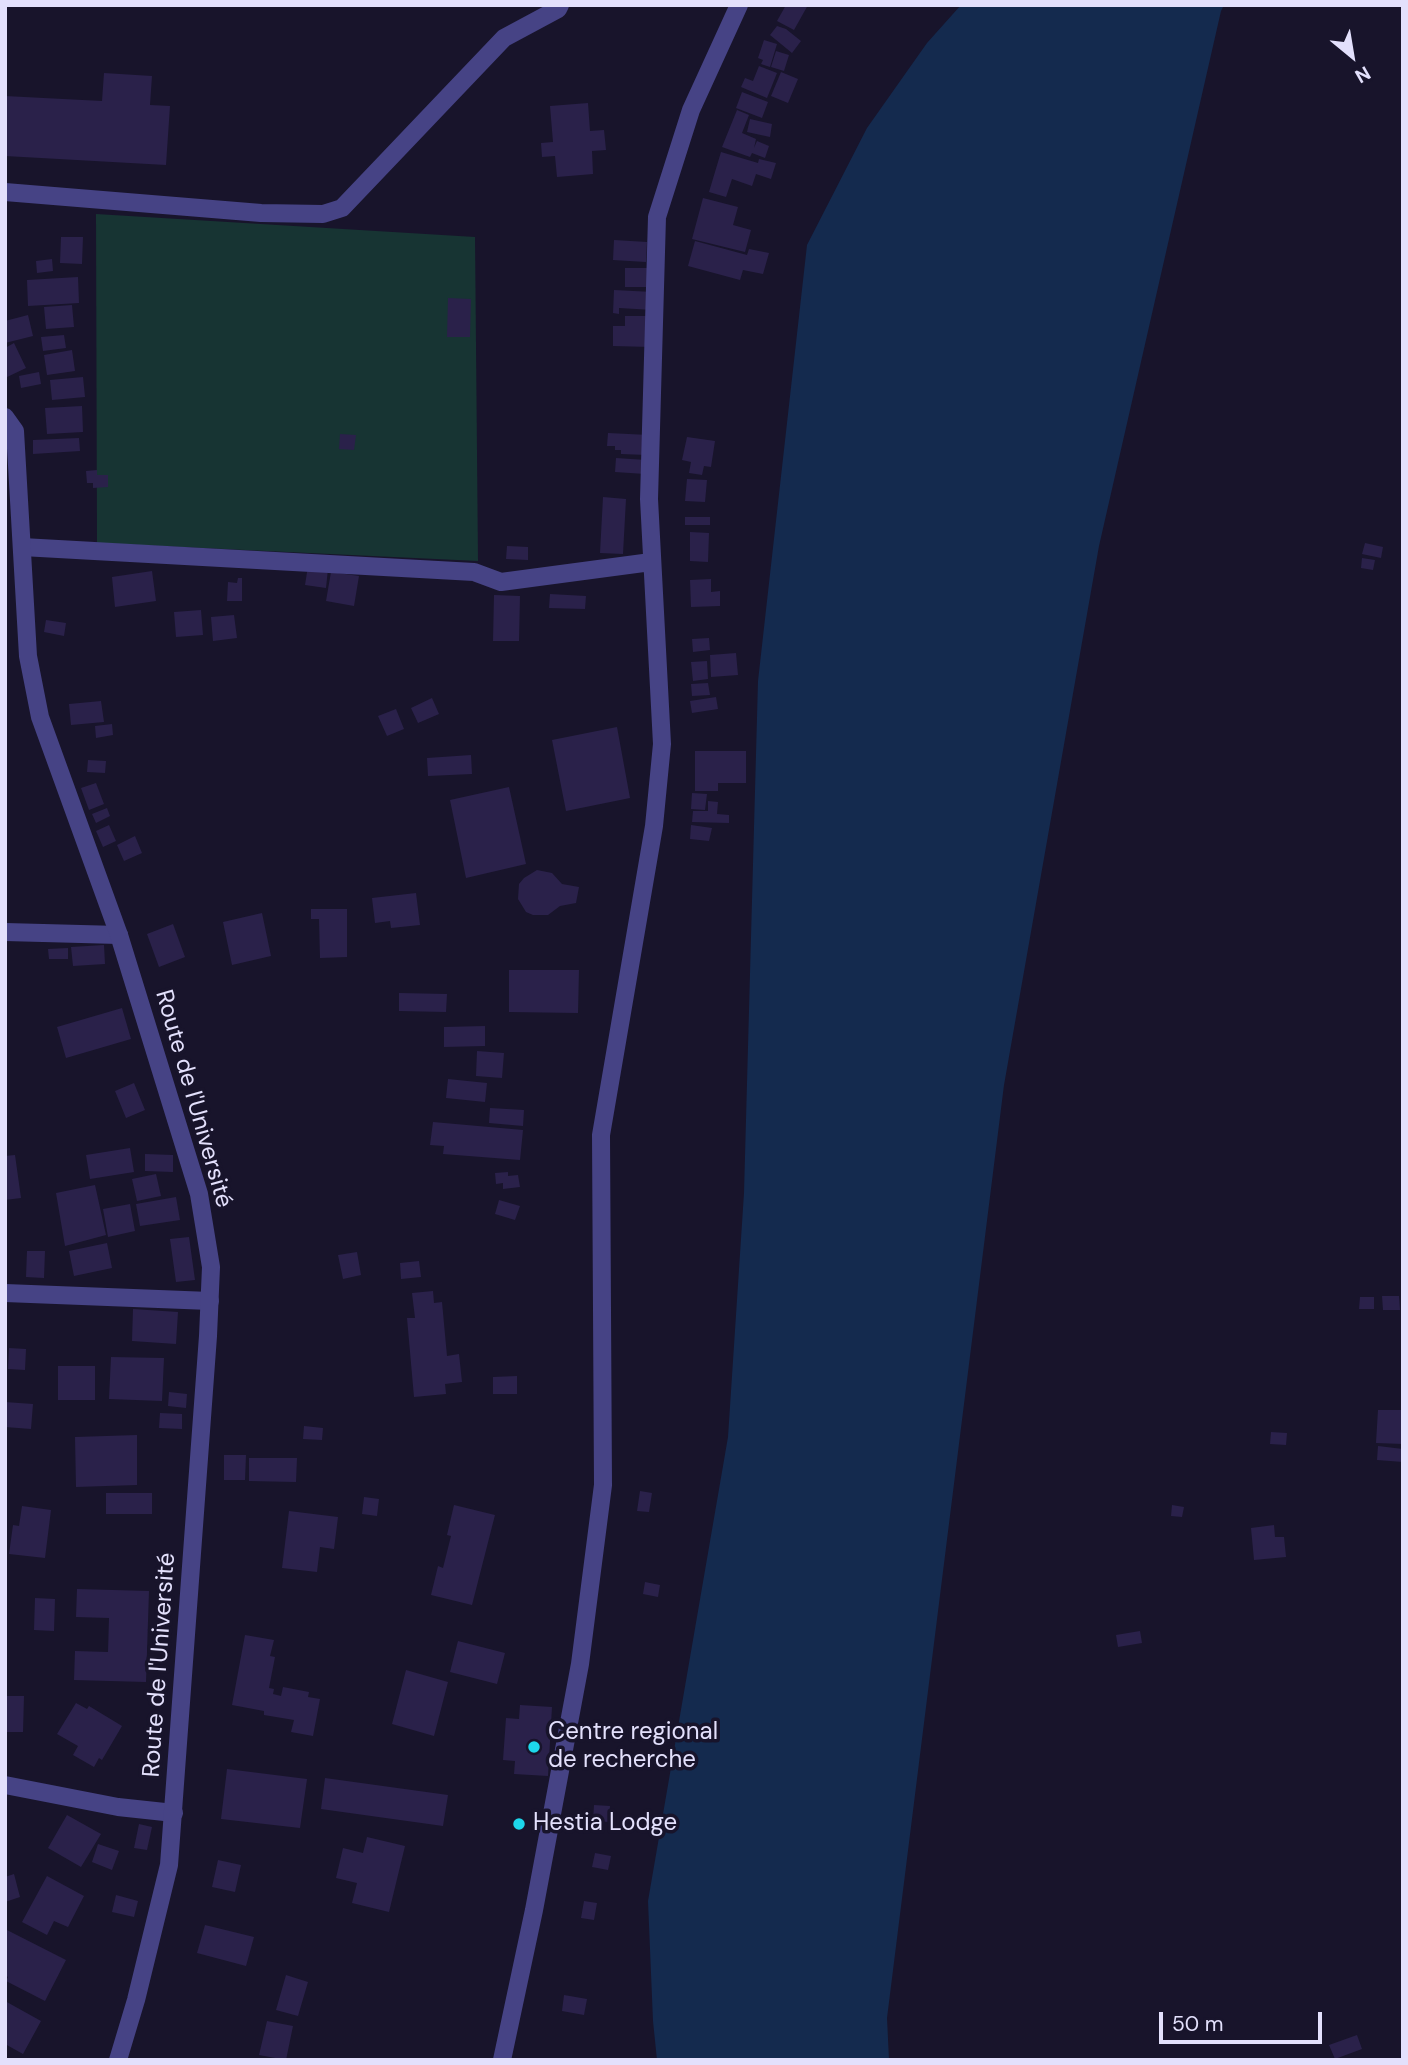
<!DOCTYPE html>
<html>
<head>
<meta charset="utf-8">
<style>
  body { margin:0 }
  #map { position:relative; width:1408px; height:2065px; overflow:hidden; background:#18142b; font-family:"DM Sans",sans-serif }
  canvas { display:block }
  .frame { position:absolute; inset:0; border:7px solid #e3e0fc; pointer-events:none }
  .north { position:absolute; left:1317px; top:21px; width:70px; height:70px; -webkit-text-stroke:5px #18142b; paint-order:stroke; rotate:150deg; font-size:19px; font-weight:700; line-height:28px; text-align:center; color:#e3e0fc }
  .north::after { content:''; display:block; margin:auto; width:24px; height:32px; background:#e3e0fc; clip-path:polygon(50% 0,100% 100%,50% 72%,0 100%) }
  .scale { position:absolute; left:1159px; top:2012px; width:163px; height:32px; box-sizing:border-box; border:4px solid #e3e0fc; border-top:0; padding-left:9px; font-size:21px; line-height:24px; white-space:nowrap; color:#e3e0fc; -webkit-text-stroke:5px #18142b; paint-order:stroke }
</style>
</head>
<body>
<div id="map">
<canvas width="1408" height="2065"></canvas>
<div class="frame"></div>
<div class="north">N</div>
<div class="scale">50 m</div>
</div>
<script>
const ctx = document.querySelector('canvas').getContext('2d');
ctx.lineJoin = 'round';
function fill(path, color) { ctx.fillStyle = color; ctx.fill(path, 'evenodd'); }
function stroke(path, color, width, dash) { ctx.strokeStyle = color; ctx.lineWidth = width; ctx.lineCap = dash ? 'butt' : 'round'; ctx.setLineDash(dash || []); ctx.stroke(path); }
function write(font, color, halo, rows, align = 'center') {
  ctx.font = font + ' "DM Sans",sans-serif'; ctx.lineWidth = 7; ctx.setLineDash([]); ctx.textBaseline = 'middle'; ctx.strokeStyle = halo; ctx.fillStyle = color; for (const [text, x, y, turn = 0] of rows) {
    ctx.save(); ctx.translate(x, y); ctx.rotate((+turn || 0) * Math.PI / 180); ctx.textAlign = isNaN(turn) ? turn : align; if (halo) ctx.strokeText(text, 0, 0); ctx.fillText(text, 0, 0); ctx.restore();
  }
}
fill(new Path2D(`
  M 96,214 L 475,237 L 478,561 L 97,543 Z`), '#173433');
fill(new Path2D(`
  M 961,5 L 1224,5 L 1221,11 L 1099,546 L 1004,1085 L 887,2018 L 889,2060 L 657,2060 L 653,2021 L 648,1901 L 728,1437 L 744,1193 L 758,681 L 807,245 L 867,128 L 927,43 Z`), '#142a4e');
fill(new Path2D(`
  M 786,5 L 808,5 L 794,30 L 777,21 Z
  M 777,26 L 786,29 L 801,41 L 792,53 L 770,35 Z
  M 764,40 L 777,44 L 770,67 L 761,64 L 763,60 L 758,58 Z
  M 776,51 L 789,55 L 784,71 L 771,67 Z
  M 759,66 L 777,73 L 767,98 L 741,87 L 745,78 L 753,81 Z
  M 781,72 L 798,79 L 788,103 L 771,96 Z
  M 104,73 L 152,76 L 150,105 L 170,106 L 166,165 L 5,156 L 5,96 L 102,101 Z
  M 742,92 L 768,102 L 762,118 L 736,108 Z
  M 588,103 L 590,131 L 604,130 L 606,150 L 592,151 L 593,174 L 557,177 L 555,156 L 542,157 L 541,143 L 553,142 L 550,106 Z
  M 737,110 L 749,115 L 742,133 L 756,139 L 754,148 L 757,141 L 769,146 L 765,158 L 752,153 L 750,157 L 722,147 Z
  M 750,119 L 772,124 L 770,137 L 747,132 Z
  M 721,152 L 758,163 L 759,159 L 776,163 L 771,179 L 756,174 L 752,186 L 732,179 L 726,197 L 709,192 Z
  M 703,198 L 738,207 L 733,225 L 751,230 L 745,252 L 692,239 Z
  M 61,237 L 83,237 L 82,264 L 60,263 Z
  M 614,240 L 647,242 L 646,262 L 613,260 Z
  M 695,241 L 747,255 L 749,249 L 769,253 L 763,274 L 743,270 L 740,280 L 688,266 Z
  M 52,259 L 53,271 L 37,273 L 36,261 Z
  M 625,268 L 649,268 L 649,287 L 625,287 Z
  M 78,277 L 79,303 L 28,306 L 27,280 Z
  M 614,290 L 653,292 L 653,310 L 619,308 L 619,314 L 613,313 Z
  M 448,298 L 471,299 L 470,337 L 447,337 Z
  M 72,305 L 74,327 L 46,329 L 44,307 Z
  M 28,315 L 33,336 L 5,343 L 5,321 Z
  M 625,316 L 646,316 L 651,347 L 613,346 L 613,326 L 625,326 Z
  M 64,335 L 66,348 L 43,351 L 41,337 Z
  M 14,343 L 26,368 L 5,378 L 5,348 Z
  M 72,350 L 75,371 L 47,375 L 44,355 Z
  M 39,372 L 41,384 L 21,388 L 19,376 Z
  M 83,377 L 85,397 L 52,400 L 50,380 Z
  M 82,406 L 83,432 L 47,434 L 45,408 Z
  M 608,433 L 649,435 L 647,455 L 621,454 L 621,450 L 615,450 L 615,446 L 607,446 Z
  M 340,434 L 356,435 L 354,450 L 339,449 Z
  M 687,437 L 715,441 L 711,467 L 704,466 L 702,475 L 689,473 L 691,462 L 682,460 Z
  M 79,438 L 80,451 L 33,454 L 33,440 Z
  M 616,458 L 646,460 L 645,474 L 615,472 Z
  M 97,470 L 97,475 L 108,475 L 108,487 L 93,488 L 93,483 L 87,483 L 86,471 Z
  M 687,479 L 707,480 L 705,502 L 685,501 Z
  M 603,497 L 626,499 L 623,554 L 600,553 Z
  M 685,517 L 710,517 L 710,525 L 685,525 Z
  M 690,532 L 709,533 L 708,562 L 690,561 Z
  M 1365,543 L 1383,547 L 1381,558 L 1362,554 Z
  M 507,546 L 528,547 L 528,560 L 506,559 Z
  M 1362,558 L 1375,560 L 1373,570 L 1361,568 Z
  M 308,566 L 328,569 L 326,588 L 305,585 Z
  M 152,571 L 156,601 L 115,607 L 112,577 Z
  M 331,572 L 359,576 L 354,606 L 326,601 Z
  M 238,578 L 242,578 L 242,601 L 227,601 L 228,582 L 237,583 Z
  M 711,579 L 711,592 L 720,591 L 720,606 L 691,607 L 690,580 Z
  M 550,594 L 586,596 L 585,609 L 549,608 Z
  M 494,595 L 520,596 L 519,641 L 493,641 Z
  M 201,610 L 203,635 L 176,637 L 174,612 Z
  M 234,615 L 237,638 L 213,641 L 211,617 Z
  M 46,620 L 66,623 L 64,636 L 44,632 Z
  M 709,638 L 710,650 L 693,652 L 692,639 Z
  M 736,653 L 738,675 L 711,677 L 710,655 Z
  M 707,661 L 708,679 L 693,681 L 691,662 Z
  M 708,683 L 710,695 L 692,696 L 691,684 Z
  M 716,697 L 718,709 L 692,713 L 690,701 Z
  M 432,698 L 439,714 L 418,723 L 411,708 Z
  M 101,701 L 104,722 L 71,725 L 69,704 Z
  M 396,709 L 404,729 L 387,736 L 378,716 Z
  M 112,724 L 113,735 L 96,738 L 95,726 Z
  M 617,727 L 630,798 L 566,811 L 552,740 Z
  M 695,751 L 746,751 L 746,783 L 718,783 L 718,791 L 695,791 Z
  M 471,755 L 472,774 L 428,776 L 427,758 Z
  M 88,760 L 106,761 L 105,773 L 87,772 Z
  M 96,783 L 104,804 L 89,810 L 81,788 Z
  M 509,787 L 526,864 L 466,878 L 450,800 Z
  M 692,793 L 707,794 L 705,810 L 691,809 Z
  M 708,801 L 718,802 L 717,814 L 729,815 L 729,823 L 692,822 L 693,811 L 708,811 Z
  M 107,808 L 110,816 L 96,823 L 92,814 Z
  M 109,825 L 116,841 L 103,847 L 96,831 Z
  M 691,825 L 712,828 L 709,841 L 690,839 Z
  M 135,836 L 142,853 L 124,861 L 117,845 Z
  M 537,870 L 552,873 L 562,884 L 579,887 L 576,903 L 560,906 L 548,915 L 533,915 L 526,912 L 518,899 L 519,884 L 524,878 Z
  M 416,893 L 420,925 L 391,928 L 390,921 L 375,923 L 372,898 Z
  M 311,909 L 347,909 L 347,957 L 320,958 L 319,919 L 311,919 Z
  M 262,913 L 271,956 L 232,965 L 223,922 Z
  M 173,924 L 185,957 L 159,967 L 147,934 Z
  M 104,945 L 105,964 L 73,966 L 71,947 Z
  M 68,948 L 68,959 L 49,959 L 48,949 Z
  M 509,970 L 579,970 L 578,1013 L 509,1012 Z
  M 399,993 L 447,994 L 446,1012 L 399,1011 Z
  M 122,1008 L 131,1039 L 66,1058 L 57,1027 Z
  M 485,1026 L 485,1046 L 444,1047 L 444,1027 Z
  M 477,1051 L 504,1053 L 502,1078 L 476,1076 Z
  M 448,1079 L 487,1083 L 485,1102 L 446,1098 Z
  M 134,1083 L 145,1110 L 126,1118 L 115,1091 Z
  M 490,1108 L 524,1110 L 523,1126 L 489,1123 Z
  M 433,1122 L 523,1130 L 520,1160 L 443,1154 L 444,1146 L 430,1145 Z
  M 130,1148 L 134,1172 L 90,1179 L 86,1155 Z
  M 145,1154 L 173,1155 L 173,1172 L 145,1171 Z
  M 15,1155 L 21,1198 L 5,1200 L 5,1156 Z
  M 508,1172 L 508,1176 L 518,1175 L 520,1187 L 503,1189 L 503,1183 L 496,1184 L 495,1173 Z
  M 156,1174 L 161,1196 L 137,1201 L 132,1179 Z
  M 95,1185 L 106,1235 L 65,1246 L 56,1193 Z
  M 176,1197 L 180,1220 L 140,1226 L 136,1204 Z
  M 499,1200 L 520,1206 L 515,1220 L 495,1214 Z
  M 130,1204 L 135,1231 L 108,1237 L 103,1209 Z
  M 189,1237 L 195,1280 L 176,1282 L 170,1239 Z
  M 107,1243 L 112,1268 L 74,1276 L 69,1251 Z
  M 27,1251 L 45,1251 L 44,1278 L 26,1277 Z
  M 357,1252 L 361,1275 L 343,1279 L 338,1255 Z
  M 419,1261 L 421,1277 L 401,1279 L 400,1263 Z
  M 433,1291 L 434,1303 L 442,1302 L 447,1356 L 459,1354 L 462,1382 L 445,1384 L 446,1394 L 414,1397 L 407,1318 L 415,1318 L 412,1293 Z
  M 1382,1296 L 1399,1296 L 1400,1310 L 1383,1310 Z
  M 1360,1297 L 1374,1297 L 1374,1309 L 1359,1309 Z
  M 133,1309 L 178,1312 L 176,1344 L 132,1341 Z
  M 9,1348 L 26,1349 L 25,1370 L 8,1369 Z
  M 111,1357 L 164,1358 L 162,1401 L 109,1399 Z
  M 58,1366 L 95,1366 L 95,1400 L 58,1400 Z
  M 517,1376 L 517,1394 L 493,1394 L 493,1377 Z
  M 169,1392 L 187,1394 L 186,1408 L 168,1406 Z
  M 5,1402 L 33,1404 L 31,1429 L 5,1427 Z
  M 1378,1410 L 1403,1410 L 1403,1444 L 1376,1443 Z
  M 160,1413 L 182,1414 L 182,1429 L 159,1428 Z
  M 304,1426 L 323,1428 L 322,1440 L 303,1439 Z
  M 1271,1432 L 1287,1433 L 1286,1445 L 1270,1444 Z
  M 137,1435 L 137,1485 L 76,1487 L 75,1437 Z
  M 1378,1446 L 1403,1449 L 1403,1462 L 1377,1460 Z
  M 224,1455 L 246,1455 L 245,1480 L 224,1480 Z
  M 249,1458 L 297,1458 L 296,1482 L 249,1481 Z
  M 640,1491 L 652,1493 L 649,1512 L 637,1511 Z
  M 106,1493 L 152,1493 L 152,1514 L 106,1514 Z
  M 364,1497 L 379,1499 L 377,1516 L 362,1514 Z
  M 454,1505 L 495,1515 L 472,1605 L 431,1595 L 438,1566 L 443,1568 L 451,1536 L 447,1535 Z
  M 1172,1505 L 1184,1507 L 1182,1517 L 1171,1516 Z
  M 22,1506 L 51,1510 L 45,1558 L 9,1554 L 13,1525 L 19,1526 Z
  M 289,1511 L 338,1517 L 334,1549 L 320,1547 L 317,1572 L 282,1568 Z
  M 1274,1525 L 1275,1537 L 1284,1537 L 1286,1557 L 1254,1560 L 1251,1528 Z
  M 645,1582 L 660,1585 L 658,1597 L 643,1594 Z
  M 77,1589 L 149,1591 L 146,1682 L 74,1680 L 75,1651 L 108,1652 L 109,1618 L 76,1617 Z
  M 35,1598 L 55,1599 L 54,1631 L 34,1630 Z
  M 1140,1631 L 1142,1643 L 1118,1647 L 1116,1635 Z
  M 245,1635 L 274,1640 L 270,1656 L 275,1657 L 269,1688 L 274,1689 L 273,1694 L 281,1696 L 283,1687 L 309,1692 L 308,1697 L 320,1699 L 313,1736 L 291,1732 L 294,1720 L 264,1715 L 264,1711 L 232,1705 Z
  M 458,1641 L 505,1653 L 497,1684 L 450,1672 Z
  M 406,1670 L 448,1682 L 434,1736 L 392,1724 Z
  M 5,1696 L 24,1696 L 23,1732 L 5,1732 Z
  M 76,1703 L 87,1709 L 89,1706 L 122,1726 L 102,1760 L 99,1758 L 94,1767 L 73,1755 L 78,1746 L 57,1734 Z
  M 520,1705 L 552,1707 L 548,1776 L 514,1774 L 515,1761 L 503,1760 L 506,1718 L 519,1719 Z
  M 227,1769 L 307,1779 L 300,1828 L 221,1819 Z
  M 325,1778 L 448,1795 L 443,1826 L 321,1809 Z
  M 594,1805 L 610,1806 L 609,1822 L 593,1821 Z
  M 67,1815 L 101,1834 L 81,1867 L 48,1848 Z
  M 139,1824 L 152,1827 L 147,1850 L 134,1848 Z
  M 367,1837 L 405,1846 L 389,1912 L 352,1903 L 357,1883 L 336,1878 L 343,1848 L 363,1853 Z
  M 98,1844 L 119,1851 L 112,1870 L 92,1862 Z
  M 595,1853 L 611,1856 L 608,1870 L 592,1867 Z
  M 218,1860 L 241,1865 L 235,1892 L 212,1887 Z
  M 14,1874 L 20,1897 L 5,1902 L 5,1877 Z
  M 47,1876 L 84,1896 L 68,1927 L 54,1921 L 47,1935 L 22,1922 Z
  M 116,1895 L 138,1901 L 134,1917 L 112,1912 Z
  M 584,1901 L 597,1903 L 594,1920 L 581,1918 Z
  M 205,1925 L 254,1937 L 246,1966 L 197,1953 Z
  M 5,1929 L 66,1960 L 45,2001 L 6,1981 L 8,1977 L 5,1975 Z
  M 286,1975 L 308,1982 L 298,2016 L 276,2010 Z
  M 564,1995 L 587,1999 L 584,2015 L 562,2011 Z
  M 5,2001 L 41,2021 L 23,2054 L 5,2044 Z
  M 267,2021 L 293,2026 L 286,2060 L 259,2055 Z
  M 1357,2035 L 1362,2049 L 1335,2059 L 1329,2045 Z`), '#2a214a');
stroke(new Path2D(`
  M 5,192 L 261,213 L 323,214 L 342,208 L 504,38 L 558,9 L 560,5
  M 22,547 L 474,572 L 501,582 L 651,562
  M 5,932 L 119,935
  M 5,1293 L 210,1301
  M 5,1785 L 118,1807 L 174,1813
  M 502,2060 L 534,1910 L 580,1664 L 603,1485 L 601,1135 L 654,826 L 662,744 L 649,499 L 657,217 L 691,110 L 739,5`), '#464385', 18);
stroke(new Path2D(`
  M 5,417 L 15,431 L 28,656 L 40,717 L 119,935 L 199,1194 L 211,1267 L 208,1336 L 169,1865 L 136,2000 L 118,2060`), '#464385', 18);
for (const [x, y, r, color] of [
  [534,1747,7,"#1dd7eb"],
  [519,1824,7,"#1dd7eb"]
]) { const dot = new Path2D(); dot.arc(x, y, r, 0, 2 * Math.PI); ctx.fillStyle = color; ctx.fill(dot); stroke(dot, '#18142b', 2.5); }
write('24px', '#e3e0fc', '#18142b', [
  ["Route de l'Université",193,1099,74],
  ["Route de l'Université",160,1665,-86]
]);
write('24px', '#e3e0fc', '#18142b', [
  ["Centre regional",548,1733],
  ["de recherche",548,1761],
  ["Hestia Lodge",533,1824]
], 'left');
</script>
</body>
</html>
